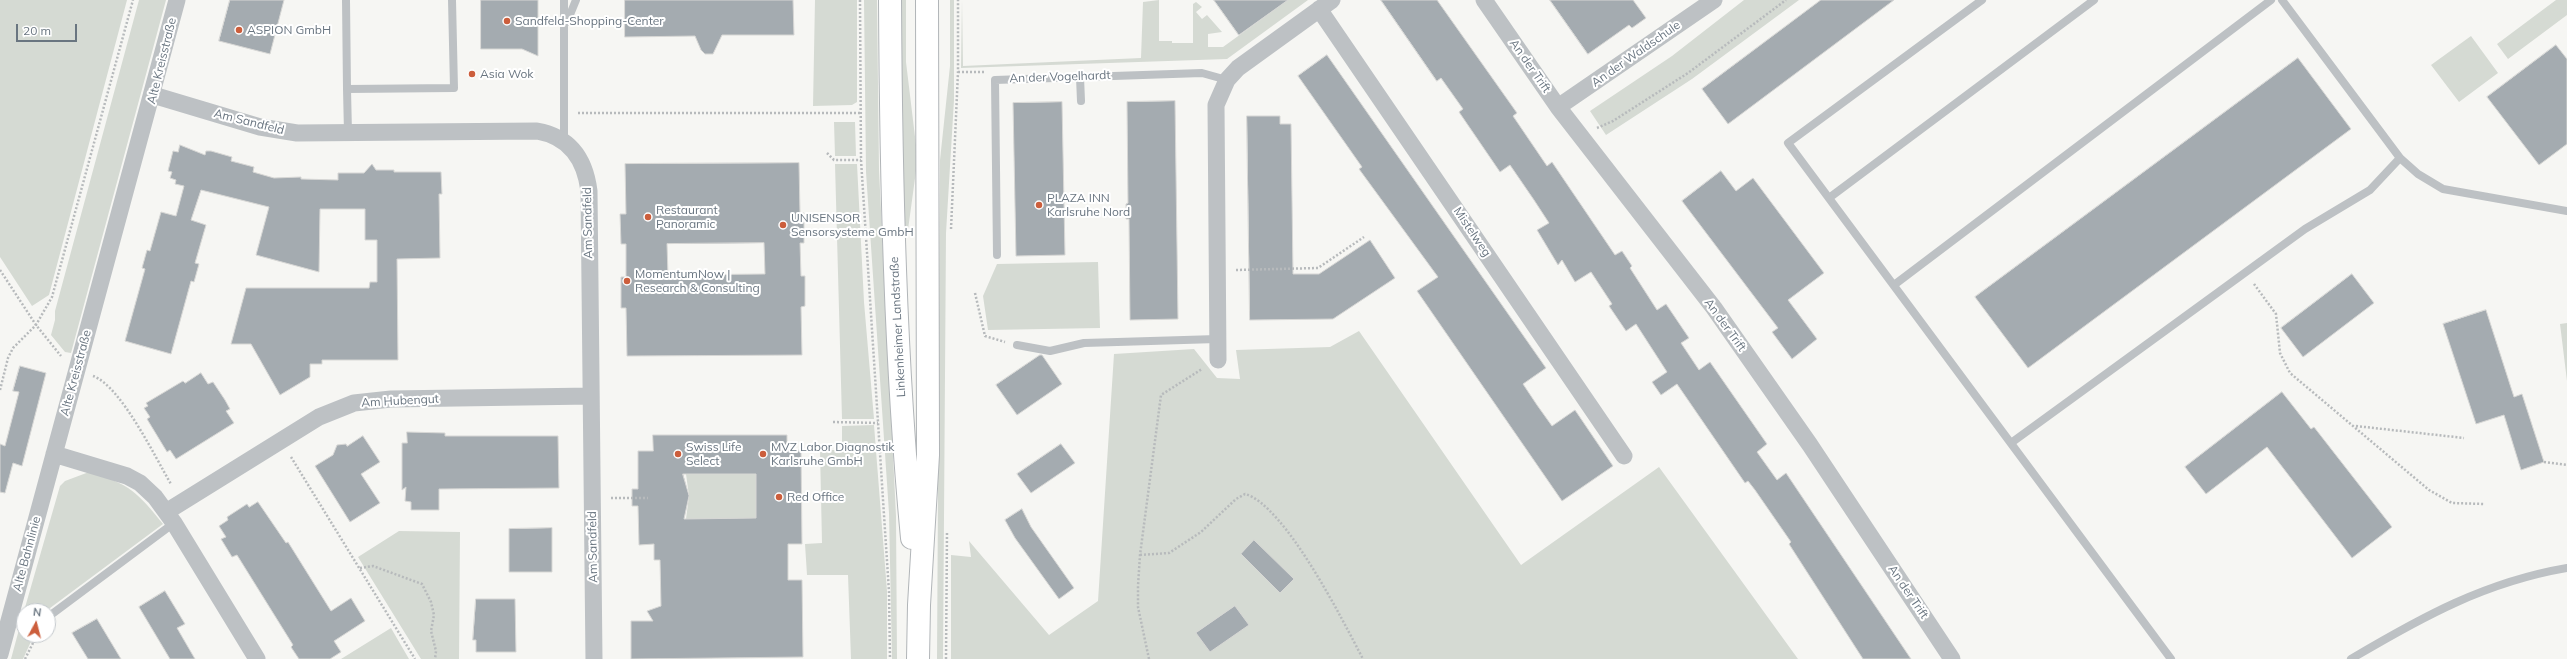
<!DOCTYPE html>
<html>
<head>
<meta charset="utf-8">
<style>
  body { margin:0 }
  #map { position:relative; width:2567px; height:659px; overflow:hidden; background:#f6f6f3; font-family:Mulish,sans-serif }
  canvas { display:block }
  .north { position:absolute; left:16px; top:603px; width:40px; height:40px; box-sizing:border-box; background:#fff; border:1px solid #c3c8cc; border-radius:50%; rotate:7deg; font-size:11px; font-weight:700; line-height:16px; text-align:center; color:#697580 }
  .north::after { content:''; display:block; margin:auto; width:14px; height:18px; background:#cc5e3c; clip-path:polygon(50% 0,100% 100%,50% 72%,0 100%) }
  .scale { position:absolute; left:16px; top:24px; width:61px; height:18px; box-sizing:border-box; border:2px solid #697580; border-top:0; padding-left:5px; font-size:12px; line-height:14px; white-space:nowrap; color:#697580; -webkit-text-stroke:3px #fff; paint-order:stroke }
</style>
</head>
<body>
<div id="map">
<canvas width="2567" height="659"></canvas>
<div class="north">N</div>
<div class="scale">20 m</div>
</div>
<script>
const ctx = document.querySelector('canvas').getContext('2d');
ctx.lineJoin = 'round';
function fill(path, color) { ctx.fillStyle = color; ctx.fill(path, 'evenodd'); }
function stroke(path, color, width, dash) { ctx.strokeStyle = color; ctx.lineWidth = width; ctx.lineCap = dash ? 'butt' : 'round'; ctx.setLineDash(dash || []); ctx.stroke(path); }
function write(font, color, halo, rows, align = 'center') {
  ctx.font = font + ' Mulish,sans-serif'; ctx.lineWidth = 4; ctx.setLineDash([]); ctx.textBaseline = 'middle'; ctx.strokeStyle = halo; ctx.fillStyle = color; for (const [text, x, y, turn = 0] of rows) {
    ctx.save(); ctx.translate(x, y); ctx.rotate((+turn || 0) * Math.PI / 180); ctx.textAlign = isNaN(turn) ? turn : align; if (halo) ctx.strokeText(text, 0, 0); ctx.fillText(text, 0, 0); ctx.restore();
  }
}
fill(new Path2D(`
  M 0,0 L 127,0 L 49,295 L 32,306 L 0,257 Z
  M 139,0 L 166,0 L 71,353 L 65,352 L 51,335 L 55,320 L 55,311 Z
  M 815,0 L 857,0 L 857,102 L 852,105 L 813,106 Z
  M 864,0 L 877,0 L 879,170 L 896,516 L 897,659 L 892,659 L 889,513 L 866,172 Z
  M 900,0 L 906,0 L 906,62 L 916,145 L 916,171 L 907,237 L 904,235 Z
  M 950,0 L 954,0 L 954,100 L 946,233 L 943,659 L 937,659 L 940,160 L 950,66 Z
  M 962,0 L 963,66 L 1141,58 L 1143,2 L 1159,0 L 1159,41 L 1172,41 L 1172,43 L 1193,43 L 1193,4 L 1196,2 L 1202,7 L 1196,12 L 1202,19 L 1207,15 L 1222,32 L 1208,34 L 1208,47 L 1223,47 L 1288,0 L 1308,0 L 1227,59 L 961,68 Z
  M 1744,0 L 1799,0 L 1692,79 L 1606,135 L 1590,111 L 1672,56 Z
  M 2556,0 L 2567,0 L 2567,15 L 2508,59 L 2497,44 Z
  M 2471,36 L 2498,73 L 2459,102 L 2431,65 Z
  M 834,122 L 855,122 L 856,156 L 835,156 Z
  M 835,164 L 857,164 L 864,302 L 874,419 L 842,419 Z
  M 1098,262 L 1100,328 L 988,330 L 983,296 L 997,264 Z
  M 2567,323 L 2567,381 L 2560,324 Z
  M 1359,331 L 1521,565 L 1659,467 L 1798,659 L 951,659 L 951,555 L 971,557 L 969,541 L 1049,635 L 1098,601 L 1114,354 L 1194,349 L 1217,378 L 1240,379 L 1236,350 L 1330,347 Z
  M 874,425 L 887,591 L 887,659 L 851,659 L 848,575 L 807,575 L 805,544 L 822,543 L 820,450 L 842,450 L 842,426 Z
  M 89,472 C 130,484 137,492 163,524 L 46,611 L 24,611 L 60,486 L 65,481 Z
  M 686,474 L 756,474 L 756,518 L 686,519 L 689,496 Z
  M 399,531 L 460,532 L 459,659 L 421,659 L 358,557 Z
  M 24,611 L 24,635 L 34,635 L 23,659 L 11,659 Z
  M 391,628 L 409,659 L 341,659 Z`), '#d5dad3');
const building = new Path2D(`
  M 230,0 L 284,0 L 270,54 L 219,41 Z
  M 481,0 L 538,0 L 538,56 L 522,49 L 481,49 Z
  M 625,0 L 793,0 L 794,35 L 722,35 L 713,54 L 705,54 L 701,50 L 695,36 L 625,37 Z
  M 1214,0 L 1288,0 L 1239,35 Z
  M 1381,0 L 1437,0 L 1517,113 L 1513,116 L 1547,166 L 1552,162 L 1615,255 L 1622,251 L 1632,266 L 1630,268 L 1657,310 L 1666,304 L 1689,338 L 1681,343 L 1699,370 L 1710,362 L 1767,444 L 1757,452 L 1777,480 L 1786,473 L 1911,659 L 1863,659 L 1789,544 L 1791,542 L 1755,490 L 1748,481 L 1745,483 L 1677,384 L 1661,395 L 1652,382 L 1667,372 L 1636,324 L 1626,331 L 1609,306 L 1612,304 L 1591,272 L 1575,282 L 1562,260 L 1558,265 L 1537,230 L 1549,223 L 1534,200 L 1510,165 L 1500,172 L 1459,112 L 1463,109 L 1441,78 L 1437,81 Z
  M 1550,0 L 1633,0 L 1646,18 L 1632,28 L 1629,25 L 1588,54 Z
  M 1821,0 L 1894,0 L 1728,124 L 1702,89 Z
  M 2556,45 L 2567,59 L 2567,144 L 2539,165 L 2487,97 Z
  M 1327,55 L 1546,368 L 1523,384 L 1537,405 L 1552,426 L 1575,410 L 1613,466 L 1562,501 L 1417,291 L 1438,277 L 1359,169 L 1362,167 L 1298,76 Z
  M 2298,58 L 2351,129 L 2028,368 L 1975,297 Z
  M 1175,101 L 1178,319 L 1130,320 L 1129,219 L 1126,219 L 1126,204 L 1128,203 L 1127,102 Z
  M 1062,102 L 1065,255 L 1016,256 L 1013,103 Z
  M 1247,116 L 1280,116 L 1280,124 L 1291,124 L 1293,274 L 1319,274 L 1370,240 L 1395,278 L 1333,319 L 1250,320 Z
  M 180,145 L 205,155 L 206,151 L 211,151 L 232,157 L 231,161 L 254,167 L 253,172 L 274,178 L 301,177 L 301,179 L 338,180 L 338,173 L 364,173 L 372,164 L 376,170 L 394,170 L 394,172 L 441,172 L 442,194 L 439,194 L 440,258 L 397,259 L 398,360 L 322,360 L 322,364 L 310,364 L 310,377 L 280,395 L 251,344 L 231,344 L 246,288 L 369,288 L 370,282 L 377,282 L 377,240 L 365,240 L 365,209 L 320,209 L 319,272 L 256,255 L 269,207 L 201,190 L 191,220 L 206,225 L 195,263 L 199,264 L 194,282 L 191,281 L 171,354 L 125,341 L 145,269 L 142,268 L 147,250 L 150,251 L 161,212 L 176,216 L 184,186 L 175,184 L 176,180 L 170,178 L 172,172 L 168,171 L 173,151 L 178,152 Z
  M 799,163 L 800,213 L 804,213 L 804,243 L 800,243 L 801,276 L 805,276 L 805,306 L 801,307 L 802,355 L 627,356 L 626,308 L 621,308 L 621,277 L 626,277 L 626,244 L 621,244 L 620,214 L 626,214 L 625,164 ZM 764,243 L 765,274 L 668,275 L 667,244 Z
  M 1721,171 L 1736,191 L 1753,178 L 1824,273 L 1788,300 L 1817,339 L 1792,359 L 1772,332 L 1778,328 L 1682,201 Z
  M 2352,274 L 2374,303 L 2303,357 L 2281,328 Z
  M 2486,310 L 2514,397 L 2522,394 L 2544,462 L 2521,470 L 2504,415 L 2476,424 L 2443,324 Z
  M 1040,355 L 1042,355 L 1062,384 L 1017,415 L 996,385 Z
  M 20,366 L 46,373 L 22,466 L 13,463 L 5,493 L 0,492 L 0,444 L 5,446 L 19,392 L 13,391 Z
  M 201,373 L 208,384 L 213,382 L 225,400 L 230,409 L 226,411 L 234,423 L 176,459 L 170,450 L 167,452 L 147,419 L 150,417 L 144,408 L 148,406 L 146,403 L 183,381 L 185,383 Z
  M 2282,392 L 2311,429 L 2314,427 L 2392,527 L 2352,558 L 2267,447 L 2206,494 L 2185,467 Z
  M 407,432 L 445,433 L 445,436 L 558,436 L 559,488 L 439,489 L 439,510 L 411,510 L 411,502 L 405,501 L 406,487 L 402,490 L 402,443 L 407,443 Z
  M 653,435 L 787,435 L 787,450 L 801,450 L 802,544 L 788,544 L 788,580 L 802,580 L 803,657 L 631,659 L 631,621 L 653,621 L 647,611 L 661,606 L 660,560 L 654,560 L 654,544 L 639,545 L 638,506 L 632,506 L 632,489 L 638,489 L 638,451 L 653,451 ZM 683,474 L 756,474 L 756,518 L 684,519 L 689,496 Z
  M 363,436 L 380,462 L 361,474 L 380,503 L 350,522 L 315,466 L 333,455 L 337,445 L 346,444 L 347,446 Z
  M 1061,444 L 1075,463 L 1031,493 L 1017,474 Z
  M 258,502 L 286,543 L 288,542 L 331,611 L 351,598 L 365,621 L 334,641 L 341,652 L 330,659 L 299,659 L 291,647 L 293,645 L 237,555 L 232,557 L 221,539 L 226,537 L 219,526 L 228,520 L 227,517 L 247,504 L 249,507 Z
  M 1022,509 L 1031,527 L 1074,588 L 1059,599 L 1015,538 L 1005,520 Z
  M 552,528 L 552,572 L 509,572 L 509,529 Z
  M 1254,540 L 1294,579 L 1280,593 L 1241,554 Z
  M 165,591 L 185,624 L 177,628 L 195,659 L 170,659 L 139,607 Z
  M 476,599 L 515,599 L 516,652 L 476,652 L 476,640 L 473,640 Z
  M 1235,606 L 1249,625 L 1210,652 L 1196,633 Z
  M 97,619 L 121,659 L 88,659 L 72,633 Z`);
fill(building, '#a4abb0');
stroke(building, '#d7d7d5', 1);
const primary = new Path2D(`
  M 890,0 C 891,180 895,359 912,538
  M 918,659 L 919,605 L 928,455 L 927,0`);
stroke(primary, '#b1b5b8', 24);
stroke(new Path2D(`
  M 860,0 L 861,160 L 889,592 L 890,659
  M 958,72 L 984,72
  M 578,113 L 860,113
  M 1597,128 L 1613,121 L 1688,73 L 1786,0
  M 827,153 L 834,160 L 861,160
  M 951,229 L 958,72 L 958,0
  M 0,270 L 36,325 L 61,356
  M 1236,270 L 1318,268 L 1364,237
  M 2254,284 L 2276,314 L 2280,353 L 2290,373 L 2429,490 L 2452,503 L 2484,504
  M 975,293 L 985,336 L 1005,342
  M 93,376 C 121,386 155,457 171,484
  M 0,390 L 8,358 L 13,348 L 36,325 L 52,297 L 133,0
  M 833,422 L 878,423
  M 2356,426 L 2464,438
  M 291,457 L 415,659
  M 2544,462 L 2567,465
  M 611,498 L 648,498
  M 1140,555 L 1169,553 L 1201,532 L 1236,499 L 1245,494 C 1285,505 1343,621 1363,659
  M 360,568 L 373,566 L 422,584 L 431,602 L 434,615 L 431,631 L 436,651 L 435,659
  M 25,659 L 37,635
  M 946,659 L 947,532
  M 1149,659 L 1138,607 L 1138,586 L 1140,555 L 1161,395 L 1202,369`), '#b7babc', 2.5, [2, 2]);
stroke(new Path2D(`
  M 346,0 L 347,89 L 454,88 L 452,0
  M 1982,0 L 1788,143 L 2171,659
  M 2282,0 L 2400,158 L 2418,174 L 2443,189 L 2567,211
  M 567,22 L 576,0
  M 1080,77 L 1081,101
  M 347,89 L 348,133
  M 564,140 L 564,0
  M 1829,198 L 2094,0
  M 997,255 L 995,80 L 1202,73 L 1227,80
  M 1894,285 L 2271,0
  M 1017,345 L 1050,351 L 1084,343 L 1217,339
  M 2011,443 L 2305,229 L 2370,190 L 2400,158
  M 52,614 L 174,523
  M 2351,659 C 2422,617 2485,582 2567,568`), '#bdc1c4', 8);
stroke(new Path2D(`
  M 1484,0 L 1558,107 L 1714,308 L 1810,445 L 1952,659
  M 1319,9 L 1624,456
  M 153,95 L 260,127 L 297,133 L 537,131 C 570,137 585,159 589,191 L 594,659
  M 1558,107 L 1714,0
  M 1218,360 L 1216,105 L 1227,80 L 1238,68 L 1332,0
  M 54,454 L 127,476 L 140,483 L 155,497 L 174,523 L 257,659
  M 166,512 L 319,417 L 354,403 L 391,399 L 591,396
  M 0,654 L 177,0`), '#bdc1c4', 17);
stroke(primary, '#fff', 22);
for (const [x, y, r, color] of [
  [507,21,4,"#cc5e3c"],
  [239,30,4,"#cc5e3c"],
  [472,74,4,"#cc5e3c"],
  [1039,205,4,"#cc5e3c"],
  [648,217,4,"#cc5e3c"],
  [783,225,4,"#cc5e3c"],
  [627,281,4,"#cc5e3c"],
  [678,454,4,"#cc5e3c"],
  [763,454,4,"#cc5e3c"],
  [779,497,4,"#cc5e3c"]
]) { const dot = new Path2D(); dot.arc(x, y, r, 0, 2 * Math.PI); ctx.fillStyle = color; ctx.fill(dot); stroke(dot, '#fff', 1.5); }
write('12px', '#697580', '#fff', [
  ["Sandfeld-Shopping-Center",515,21],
  ["ASPION GmbH",247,30],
  ["Asia Wok",480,74],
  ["PLAZA INN",1047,198],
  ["Karlsruhe Nord",1047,212],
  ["Restaurant",656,210],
  ["Panoramic",656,224],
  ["UNISENSOR",791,218],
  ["Sensorsysteme GmbH",791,232],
  ["MomentumNow |",635,274],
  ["Research & Consulting",635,288],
  ["Swiss Life",686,447],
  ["Select",686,461],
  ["MVZ Labor Diagnostik",771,447],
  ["Karlsruhe GmbH",771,461],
  ["Red Office",787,497]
], 'left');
write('12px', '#697580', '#fff', [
  ["An der Waldschule",1636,54,-35],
  ["Alte Kreisstraße",162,61,-76],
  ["An der Trift",1530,66,55],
  ["An der Vogelhardt",1060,77,-2],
  ["Am Sandfeld",249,122,14],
  ["Am Sandfeld",588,223,-91],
  ["Mistelweg",1472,232,56],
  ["An der Trift",1725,325,54],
  ["Linkenheimer Landstraße",898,327,-93],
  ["Alte Kreisstraße",76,373,-75],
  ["Am Hubengut",400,401,-3],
  ["Am Sandfeld",593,547,-91],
  ["Alte Bahnlinie",27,554,-75],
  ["An der Trift",1908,592,56]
]);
</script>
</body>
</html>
